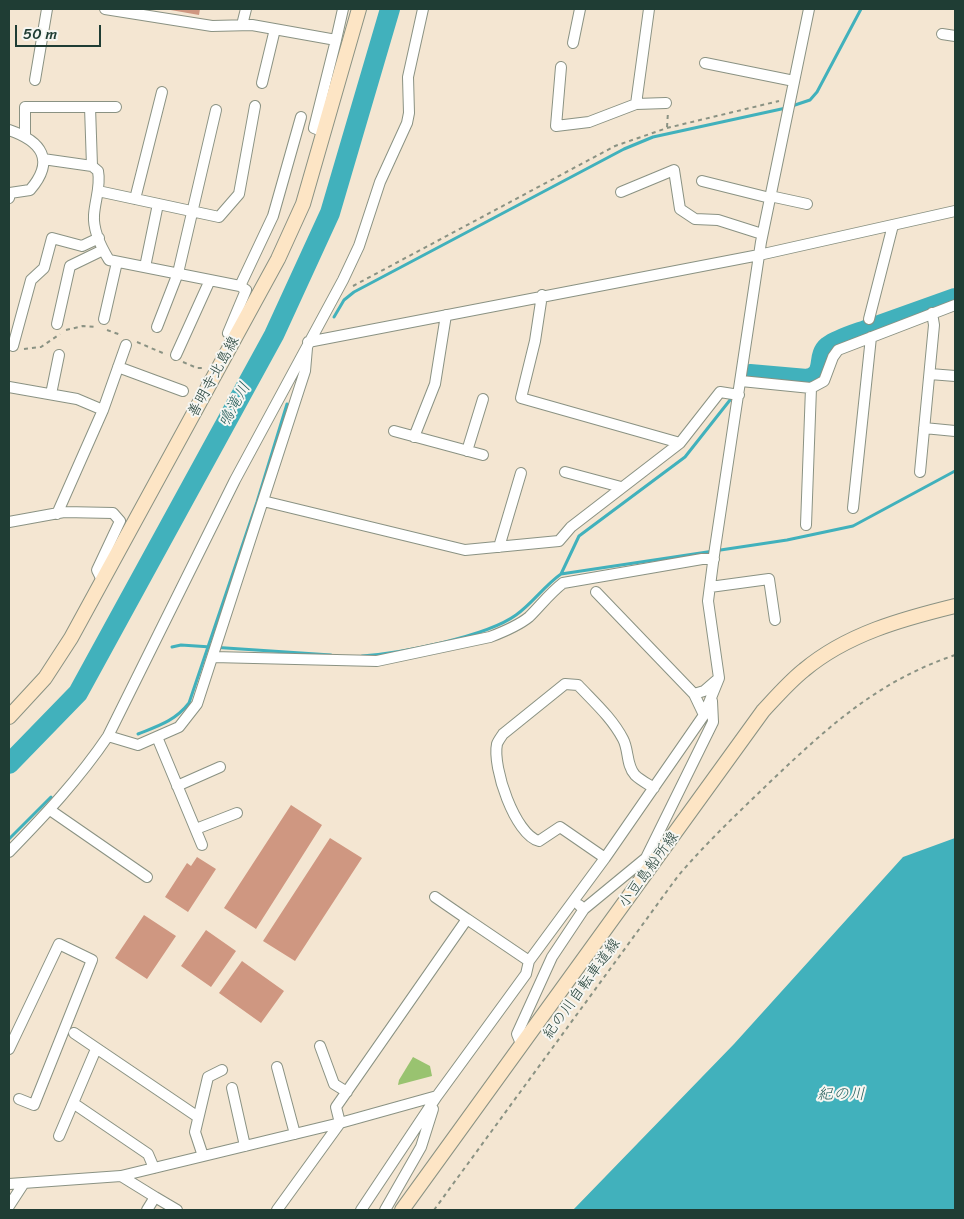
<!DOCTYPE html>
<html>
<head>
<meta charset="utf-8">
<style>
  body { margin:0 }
  #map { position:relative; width:964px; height:1219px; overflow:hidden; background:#f4e6d2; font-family:Sriracha,sans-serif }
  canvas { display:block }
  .frame { position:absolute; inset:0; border:10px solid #1f3d34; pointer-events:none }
  .scale { position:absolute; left:15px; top:25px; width:86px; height:22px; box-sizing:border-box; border:2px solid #1f3d34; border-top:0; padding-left:6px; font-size:15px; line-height:18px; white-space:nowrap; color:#1f3d34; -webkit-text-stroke:4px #f6f6f2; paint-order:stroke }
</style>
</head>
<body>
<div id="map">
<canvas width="964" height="1219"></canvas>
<div class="frame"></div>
<div class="scale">50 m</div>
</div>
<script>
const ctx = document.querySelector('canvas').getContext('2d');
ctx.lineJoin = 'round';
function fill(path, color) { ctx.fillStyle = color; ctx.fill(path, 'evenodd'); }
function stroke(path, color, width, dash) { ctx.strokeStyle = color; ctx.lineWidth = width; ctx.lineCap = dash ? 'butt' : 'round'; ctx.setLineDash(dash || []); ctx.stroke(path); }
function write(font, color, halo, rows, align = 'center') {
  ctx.font = font + ' Sriracha,"Klee One",sans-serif'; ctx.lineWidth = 4; ctx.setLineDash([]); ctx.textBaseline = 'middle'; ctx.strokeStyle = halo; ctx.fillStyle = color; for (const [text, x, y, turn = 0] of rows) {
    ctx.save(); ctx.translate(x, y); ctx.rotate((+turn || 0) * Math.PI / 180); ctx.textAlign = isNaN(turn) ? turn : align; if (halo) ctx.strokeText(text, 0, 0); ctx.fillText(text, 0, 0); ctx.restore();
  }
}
fill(new Path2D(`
  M 413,1057 L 430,1066 L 432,1076 L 398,1085 L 399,1080 Z`), '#99c370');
fill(new Path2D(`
  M 955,838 L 955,1210 L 573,1210 L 734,1044 L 903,857 Z`), '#41b1bc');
stroke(new Path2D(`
  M 792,106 L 810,100 L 817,92 L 861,9
  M 334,317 L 344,300 L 354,292 L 624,149 L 653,137 L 786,108
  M 561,574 L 579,536 L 685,457 L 730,400
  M 172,647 L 181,645 L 331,655
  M 362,656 C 400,653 486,637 516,615 C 532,604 544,586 561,574 L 787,540 L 853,526 L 955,471
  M 138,734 C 158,726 175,721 189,703 L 257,502 L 287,404
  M 9,839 L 51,797`), '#41b1bc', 3);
stroke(new Path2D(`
  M 750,374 L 807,379 C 828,374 815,357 828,346 C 839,338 858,333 871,328 C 899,318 927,308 955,298
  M 9,764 L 78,693 L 274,335 L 330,213 L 390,9`), '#41b1bc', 20);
fill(new Path2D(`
  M 165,9 L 200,9 L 199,15 Z
  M 291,805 L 322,825 L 256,929 L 224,908 Z
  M 330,838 L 362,858 L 295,961 L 263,941 Z
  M 197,857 L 216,869 L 188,912 L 165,897 L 187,863 L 191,866 Z
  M 144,915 L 176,936 L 147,979 L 115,958 Z
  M 206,930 L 236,951 L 211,987 L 181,966 Z
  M 242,961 L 284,991 L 261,1023 L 219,993 Z`), '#cf9781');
const minor = new Path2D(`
  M 105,9 L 212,26 L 252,25 L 336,40 L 314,128 L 324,132
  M 649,9 L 636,104 L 666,103
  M 242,25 L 246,9
  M 942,34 L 955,36
  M 336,40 L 343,9
  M 573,43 L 580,9
  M 705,63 L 794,81
  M 561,67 L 556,126 L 589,122 L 636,104
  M 35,80 L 47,9
  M 262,83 L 275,29
  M 90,107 L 92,166
  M 9,130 C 41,141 56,160 30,190 L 10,193 L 9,198
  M 25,136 L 25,107 L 116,107
  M 43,159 L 92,166 L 98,171 C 101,186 95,200 94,215 C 93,230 101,247 109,260 L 240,286 L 246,290 L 228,333 L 236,338
  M 702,181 L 770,198
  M 98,191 L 219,217 L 239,194 L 255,106
  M 621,192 L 674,170 L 680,209 L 695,219 L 718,220 L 762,234
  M 770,196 L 807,204
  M 135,199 L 162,92
  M 145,267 L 158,204
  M 240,286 L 273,216 L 301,117
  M 542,295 L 535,341 L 521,398 L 680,443
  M 104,319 L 117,262
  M 869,319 L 893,225
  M 57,324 L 70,266 L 103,250
  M 157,327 L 178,273 L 216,110
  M 308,342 L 759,255 L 955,211
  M 13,346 L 31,280 L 44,268 L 52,238 L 82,246 L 99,238
  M 176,355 L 210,280
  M 118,367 L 183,391
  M 930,374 L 955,376
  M 741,381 L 811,388 L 824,381 L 833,357 L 838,350 L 955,305
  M 9,387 L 77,399 L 103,410
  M 51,394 L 59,355
  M 924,428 L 955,431
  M 394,431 L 483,455
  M 414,437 L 435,384 L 446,315
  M 467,451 L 483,399
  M 565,472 L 621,487
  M 920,472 L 934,325 L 932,313
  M 263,501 L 465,550 L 559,541 L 571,527 L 680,443 L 720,392 L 739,395
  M 853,508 L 871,337
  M 57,514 L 103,410 L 126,345
  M 9,522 L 64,512 L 113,513 L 120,521 L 97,570 L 103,582
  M 806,525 L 811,388
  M 499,547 L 521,473
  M 710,587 L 769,579 L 775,620
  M 596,592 L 694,694 L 704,715
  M 213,657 L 377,661 L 490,637 C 503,632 518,626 529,617 C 541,605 550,593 563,583 L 702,559 L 714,559
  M 694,694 L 704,691 L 719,678
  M 108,736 L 138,745 L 179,727 L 197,704 L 305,371 L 307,348
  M 157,737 L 202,845
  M 177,786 L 220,767
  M 50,810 L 147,877
  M 196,829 L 237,813
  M 9,852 C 45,815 79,779 108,736 L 235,480 L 343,280 L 359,246 L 380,182 L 407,123 L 409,113 L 408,77 L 423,9
  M 605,858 L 560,827 L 539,841 C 515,835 492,767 497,744 C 498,741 501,737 503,734 L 565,684 L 578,685 C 594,702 612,718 623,739 C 629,750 626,765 635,775 C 640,780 648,784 654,788
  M 654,864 L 646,858 L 713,722 L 712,701
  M 435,897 L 467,919
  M 579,905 L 584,909 L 646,858
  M 74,1033 L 198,1117
  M 320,1046 L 334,1084 L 347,1092
  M 522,1046 L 517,1034 L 552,957 L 584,909
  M 9,1049 L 59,944 L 92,960 L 34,1105 L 19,1099
  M 277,1067 L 295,1134
  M 232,1088 L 245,1146
  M 73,1103 L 148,1154 L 154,1168
  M 59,1136 L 96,1049
  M 203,1156 L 195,1132 L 208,1077 L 222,1070
  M 121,1176 L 155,1197 L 147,1210
  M 9,1184 L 121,1176 L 340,1123 L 437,1096
  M 155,1197 L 177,1210
  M 9,1206 L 24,1183
  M 277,1210 L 340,1123 L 336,1107 L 467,919 L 529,961
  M 361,1210 L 437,1096 L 526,974 L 529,961 L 605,858 L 704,715 L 719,678 L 708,601 L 714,555 L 761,242 L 809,9
  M 385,1210 L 421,1147 L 433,1109`);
const secondary = new Path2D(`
  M 9,717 L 45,678 L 71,638 L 278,259 L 303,204 L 359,9
  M 402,1210 L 763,711 C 776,697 789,682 804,670 C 847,634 902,619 955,606`);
stroke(minor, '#8a9283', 12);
stroke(secondary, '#8a9283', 16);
stroke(new Path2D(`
  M 667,127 L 668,112
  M 353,286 L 615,146 L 667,128 L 779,101
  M 66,330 L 83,326 L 97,327
  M 107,330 L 121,335
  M 137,342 L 165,354
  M 24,349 L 41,347 L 60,334
  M 183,362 L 197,368 L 204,368
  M 434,1210 L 678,876 C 707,842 739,812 771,781 C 829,726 878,681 955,655`), '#8a9283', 2, [4, 4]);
stroke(minor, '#fff', 10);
stroke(secondary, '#fde5c5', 14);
write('15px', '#1f3d34', '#f6f6f2', [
  ["善明寺北島線",214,377,-61],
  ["小豆島船所線",649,870,-54],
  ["紀の川自転車道線",582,989,-54]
]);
write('italic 16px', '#29605d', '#f6f6f2', [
  ["鳴滝川",235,405,-61],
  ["紀の川",841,1095]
]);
</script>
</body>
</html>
